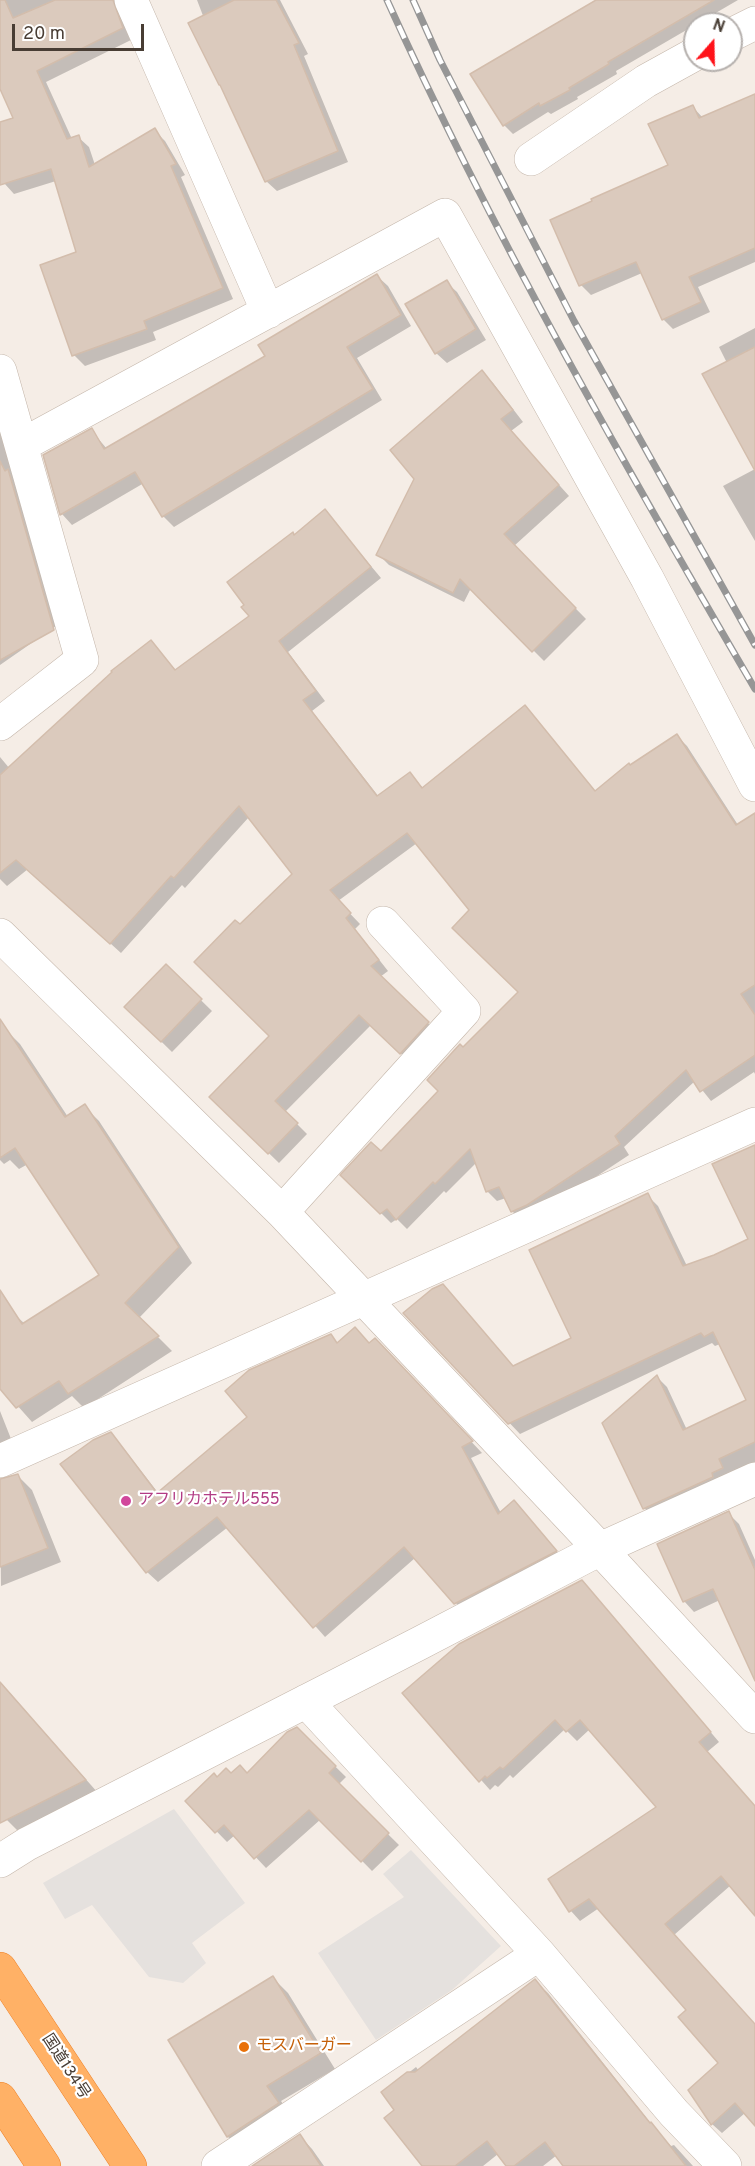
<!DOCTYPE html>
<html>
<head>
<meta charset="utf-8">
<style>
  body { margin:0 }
  #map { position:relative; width:755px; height:2166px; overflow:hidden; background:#f5ede6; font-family:Overpass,sans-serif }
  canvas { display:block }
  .north { position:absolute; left:683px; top:12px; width:60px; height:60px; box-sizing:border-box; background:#fff; border:2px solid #b6b1ae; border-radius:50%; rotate:20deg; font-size:16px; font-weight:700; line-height:24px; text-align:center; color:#483d34 }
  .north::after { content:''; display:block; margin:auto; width:21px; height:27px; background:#ff1219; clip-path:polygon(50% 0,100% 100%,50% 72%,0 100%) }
  .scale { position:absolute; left:12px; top:24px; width:132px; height:27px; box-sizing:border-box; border:3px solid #483d34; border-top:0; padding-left:8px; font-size:18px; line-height:21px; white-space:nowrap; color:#483d34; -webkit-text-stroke:4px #fff; paint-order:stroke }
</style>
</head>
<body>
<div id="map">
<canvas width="755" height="2166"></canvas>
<div class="north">N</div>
<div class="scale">20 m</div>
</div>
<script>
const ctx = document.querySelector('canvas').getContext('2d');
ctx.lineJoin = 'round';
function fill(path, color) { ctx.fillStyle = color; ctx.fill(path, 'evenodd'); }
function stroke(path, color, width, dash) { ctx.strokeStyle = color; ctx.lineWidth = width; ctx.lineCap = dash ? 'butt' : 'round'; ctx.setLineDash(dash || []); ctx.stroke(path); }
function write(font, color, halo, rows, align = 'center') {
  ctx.font = font + ' Overpass,"Noto Sans JP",sans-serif'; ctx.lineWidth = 4.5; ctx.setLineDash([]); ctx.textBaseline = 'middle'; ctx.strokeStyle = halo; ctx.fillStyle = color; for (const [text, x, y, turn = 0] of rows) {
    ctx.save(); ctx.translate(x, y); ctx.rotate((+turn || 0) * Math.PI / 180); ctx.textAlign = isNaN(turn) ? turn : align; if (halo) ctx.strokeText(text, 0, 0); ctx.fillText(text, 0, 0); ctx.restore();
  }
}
fill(new Path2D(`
  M 174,1809 L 245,1903 L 192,1943 L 206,1963 L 183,1983 L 149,1977 L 92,1905 L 65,1919 L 43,1883 Z
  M 411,1850 L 501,1946 L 452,1990 L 376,2040 L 318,1953 L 404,1897 L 383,1874 Z`), '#e5e1de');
fill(new Path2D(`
  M 0,0 L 119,0 L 133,39 L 46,82 L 72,139 L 78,137 L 89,147 L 95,165 L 154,130 L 165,141 L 185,175 L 181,177 L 233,299 L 153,332 L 156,340 L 85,366 L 74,355 L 78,253 L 56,181 L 14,194 L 4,183 L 0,172 L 0,144 L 15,118 L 0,85 Z
  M 197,0 L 280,0 L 308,54 L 304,56 L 348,162 L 277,191 L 266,181 Z
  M 598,0 L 738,0 L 616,71 L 617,74 L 577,97 L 578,99 L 551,114 L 548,112 L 513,134 L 504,125 Z
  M 755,95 L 755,262 L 698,287 L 710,312 L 673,329 L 663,319 L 642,273 L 591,295 L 581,285 L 670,166 L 692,106 L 703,118 Z
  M 377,276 L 388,286 L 411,326 L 357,358 L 382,400 L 174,527 L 163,516 L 144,483 L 72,525 L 62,514 L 91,430 L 107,449 L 267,357 Z
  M 446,282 L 457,292 L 486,340 L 447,363 L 436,353 Z
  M 755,328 L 755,468 L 727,363 L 719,347 Z
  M 482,372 L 493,383 L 523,422 L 511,431 L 569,496 L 514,546 L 586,619 L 544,661 L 471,588 L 464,602 L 389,565 L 378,554 Z
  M 0,416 L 59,624 L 0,665 Z
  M 755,469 L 755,541 L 723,486 Z
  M 325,511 L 381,578 L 288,652 L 325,701 L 312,711 L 379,797 L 410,774 L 423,788 L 525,707 L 596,792 L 677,736 L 687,746 L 738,825 L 755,828 L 755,1074 L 754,1072 L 711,1101 L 695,1081 L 624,1147 L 629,1155 L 538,1215 L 523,1222 L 512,1211 L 506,1198 L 497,1201 L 487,1191 L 476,1163 L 446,1193 L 444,1191 L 407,1229 L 397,1219 L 391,1223 L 343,1175 L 381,1153 L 440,1092 L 463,1049 L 520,992 L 471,910 L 417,843 L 338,901 L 360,924 L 355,929 L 388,971 L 380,977 L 438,1033 L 411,1063 L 371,1025 L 285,1112 L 307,1134 L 279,1163 L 211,1097 L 271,1036 L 240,926 L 294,875 L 249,817 L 185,888 L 182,885 L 121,953 L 28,869 L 7,886 L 0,879 L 0,757 L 10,769 L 151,642 L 176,671 L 251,617 L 295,536 Z
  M 166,966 L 212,1011 L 172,1052 L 126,1007 Z
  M 5,1029 L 20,1044 L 68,1117 L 84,1106 L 99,1121 L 192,1263 L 139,1318 L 172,1351 L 84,1408 L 72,1396 L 32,1422 L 0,1386 L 0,1322 L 13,1313 L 25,1324 L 101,1276 L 28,1164 L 19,1169 L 10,1160 L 4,1164 L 0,1160 L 0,1033 Z
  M 755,1146 L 755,1468 L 655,1518 L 644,1508 L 657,1377 L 667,1387 L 687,1430 L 748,1401 L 720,1344 L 715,1346 L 712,1343 L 520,1434 L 405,1313 L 453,1296 L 514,1367 L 573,1339 L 647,1195 L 658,1206 L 687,1266 L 715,1256 L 750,1239 Z
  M 330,1336 L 338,1344 L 369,1344 L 385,1350 L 482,1453 L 471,1458 L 501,1513 L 524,1513 L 566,1562 L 466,1614 L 415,1558 L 325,1637 L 228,1527 L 158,1582 L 147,1572 L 110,1434 L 121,1445 L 159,1494 L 249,1417 Z
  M 0,1411 L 17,1454 L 0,1464 Z
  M 17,1475 L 32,1490 L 61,1562 L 1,1586 L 0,1480 Z
  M 728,1513 L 739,1524 L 755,1560 L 755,1669 L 720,1600 L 694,1612 L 684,1601 Z
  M 591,1591 L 719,1742 L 707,1752 L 755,1807 L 755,1914 L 731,1885 L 674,1935 L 755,2025 L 755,2123 L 745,2113 L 722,2133 L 712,2124 L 721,2063 L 688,2010 L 599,1908 L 580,1921 L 571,1911 L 658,1808 L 590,1729 L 577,1741 L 565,1729 L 513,1778 L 510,1775 L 498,1787 L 495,1785 L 490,1790 L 404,1693 Z
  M 0,1682 L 98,1793 L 19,1832 L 6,1819 L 0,1809 Z
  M 297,1729 L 346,1777 L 338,1785 L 399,1845 L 372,1871 L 321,1819 L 266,1868 L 235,1835 L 227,1842 L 187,1801 L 218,1779 L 248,1774 Z
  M 273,1978 L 288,1993 L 335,2069 L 281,2101 L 293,2119 L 243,2151 L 228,2137 L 170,2040 Z
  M 535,1981 L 548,1993 L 652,2125 L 671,2146 L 674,2145 L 693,2166 L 565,2166 L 557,2155 L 543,2166 L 508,2166 L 498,2154 L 483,2166 L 424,2166 L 396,2110 L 383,2093 L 416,2067 L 419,2071 Z
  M 300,2136 L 312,2149 L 324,2166 L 256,2166 Z`), '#0003');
const building = new Path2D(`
  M 0,0 L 5,0 L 13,18 L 55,0 L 113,0 L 123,28 L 37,71 L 67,139 L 79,135 L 89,167 L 155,128 L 176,164 L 171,166 L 223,288 L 144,321 L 147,329 L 72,356 L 40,265 L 76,252 L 51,169 L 0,185 L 0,122 L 13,118 L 0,89 Z
  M 234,0 L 276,0 L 299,43 L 294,45 L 338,151 L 265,182 L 220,85 L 219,85 L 188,23 Z
  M 596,0 L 714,0 L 608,62 L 609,64 L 569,88 L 570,90 L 540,106 L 539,103 L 503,126 L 470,74 Z
  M 755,94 L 755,248 L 689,277 L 701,302 L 662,320 L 636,262 L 579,286 L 550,220 L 592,201 L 591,199 L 668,165 L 648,124 L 693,105 L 699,118 Z
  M 377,274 L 401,315 L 347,347 L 373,389 L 162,517 L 135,472 L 60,515 L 43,455 L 92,428 L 104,449 L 265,356 L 258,345 Z
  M 447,280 L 476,329 L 435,354 L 405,304 Z
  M 755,347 L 755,471 L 702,374 Z
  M 482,370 L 513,410 L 501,419 L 559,485 L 504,534 L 576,608 L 532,652 L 460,579 L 453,593 L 376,555 L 414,479 L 390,450 Z
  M 0,461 L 5,471 L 8,469 L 54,630 L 0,660 Z
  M 325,509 L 371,567 L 279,641 L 316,691 L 303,700 L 377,796 L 410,772 L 422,788 L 525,705 L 595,791 L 629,763 L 630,765 L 677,734 L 736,825 L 755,813 L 755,985 L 741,994 L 755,1015 L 755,1055 L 700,1092 L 686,1070 L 615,1136 L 620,1144 L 527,1205 L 511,1212 L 499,1187 L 486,1192 L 470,1149 L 435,1184 L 433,1182 L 396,1220 L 387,1209 L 380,1214 L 340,1175 L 371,1142 L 381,1151 L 438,1091 L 427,1080 L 460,1044 L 463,1047 L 518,992 L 452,928 L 469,910 L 407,833 L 330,890 L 351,913 L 346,918 L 379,960 L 371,966 L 429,1022 L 400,1054 L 359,1015 L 275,1101 L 298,1123 L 268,1154 L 209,1097 L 269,1036 L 194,962 L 235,920 L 240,924 L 292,874 L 239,806 L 174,878 L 171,876 L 110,944 L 16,860 L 0,873 L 0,775 L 112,672 L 111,671 L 151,640 L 175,670 L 249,616 L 241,607 L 244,605 L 227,582 L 293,532 L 294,535 Z
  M 166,964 L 202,999 L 161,1042 L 124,1007 Z
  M 0,1019 L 65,1117 L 85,1104 L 179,1247 L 125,1303 L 159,1336 L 68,1394 L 59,1381 L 16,1408 L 0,1389 L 0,1290 L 22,1324 L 99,1275 L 15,1148 L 0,1158 Z
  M 755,1145 L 755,1442 L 719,1459 L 723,1468 L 712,1473 L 713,1477 L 643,1509 L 602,1423 L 657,1375 L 683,1430 L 746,1400 L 713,1332 L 704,1337 L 701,1333 L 508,1424 L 403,1313 L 432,1289 L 443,1284 L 513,1366 L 571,1338 L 529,1250 L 648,1193 L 683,1266 L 714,1255 L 748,1239 L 712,1164 Z
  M 355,1327 L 369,1343 L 375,1338 L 473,1441 L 462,1447 L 498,1514 L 514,1500 L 557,1551 L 454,1604 L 404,1547 L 313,1628 L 217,1517 L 146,1573 L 60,1464 L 93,1440 L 111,1432 L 157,1493 L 247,1417 L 225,1391 L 249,1370 L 331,1334 L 337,1343 Z
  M 18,1474 L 48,1548 L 0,1567 L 0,1479 Z
  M 729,1511 L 755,1570 L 755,1681 L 713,1589 L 683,1602 L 657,1544 Z
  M 582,1580 L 711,1732 L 699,1742 L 755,1806 L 755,1916 L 721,1876 L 665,1924 L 755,2024 L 755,2126 L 735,2103 L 711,2125 L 710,2123 L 688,2090 L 718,2063 L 678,2017 L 686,2010 L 589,1899 L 569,1912 L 548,1879 L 656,1807 L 580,1720 L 566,1732 L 555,1720 L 503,1769 L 500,1767 L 487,1778 L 485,1776 L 479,1782 L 402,1693 L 459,1644 Z
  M 0,1682 L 86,1780 L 0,1823 Z
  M 297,1727 L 336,1766 L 329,1773 L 389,1833 L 361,1862 L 309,1810 L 254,1859 L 224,1825 L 215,1833 L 185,1801 L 214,1773 L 217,1777 L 226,1768 L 231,1773 L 240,1765 L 247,1773 L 287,1732 Z
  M 273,1976 L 321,2053 L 267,2086 L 279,2103 L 227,2137 L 168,2040 Z
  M 535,1979 L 650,2123 L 651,2122 L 686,2166 L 563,2166 L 545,2142 L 514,2166 L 506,2166 L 487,2141 L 455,2166 L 422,2166 L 384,2118 L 394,2110 L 381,2092 L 407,2072 L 415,2072 Z
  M 300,2134 L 321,2166 L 252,2166 Z`);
fill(building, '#dbcabd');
stroke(building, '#d3bdac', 1.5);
const minor = new Path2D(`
  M 131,0 L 268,312
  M 731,35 L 755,23
  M 531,159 L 646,81 L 695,54
  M 0,371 L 82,660 L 0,724
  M 22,445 L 445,215 L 647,578 L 755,785
  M 0,935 L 282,1212 L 600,1549 L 755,1717
  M 282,1212 L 464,1011 L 383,923
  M 0,1461 L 755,1124
  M 306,1701 L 539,1954 L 674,2113 L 725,2166
  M 0,1861 L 27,1844 L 420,1643 L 600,1549 L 755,1479
  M 218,2166 L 539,1954`);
const highway = new Path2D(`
  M 0,1969 L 130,2166
  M 0,2099 L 44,2166`);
stroke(minor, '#c4b6aa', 34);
stroke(highway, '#ee8126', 34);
stroke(minor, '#fff', 33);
stroke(highway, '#ffb166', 33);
const rail = new Path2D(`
  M 387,0 C 494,237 624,464 755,689
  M 413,0 L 440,60 L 574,321 L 755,645`);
stroke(rail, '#969696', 7);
stroke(rail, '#fff', 4.5, [14]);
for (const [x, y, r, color] of [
  [126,1501,6,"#d1479c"],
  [244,2047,6,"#e8710a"]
]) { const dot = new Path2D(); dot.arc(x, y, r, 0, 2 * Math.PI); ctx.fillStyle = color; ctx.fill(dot); stroke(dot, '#fff', 2); }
write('16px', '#b23c85', '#fff', [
  ["アフリカホテル555",138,1501]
], 'left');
write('16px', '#c56008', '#fff', [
  ["モスバーガー",256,2047]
], 'left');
write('16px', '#483d34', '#fff', [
  ["国道134号",65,2067,57]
]);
</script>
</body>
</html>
